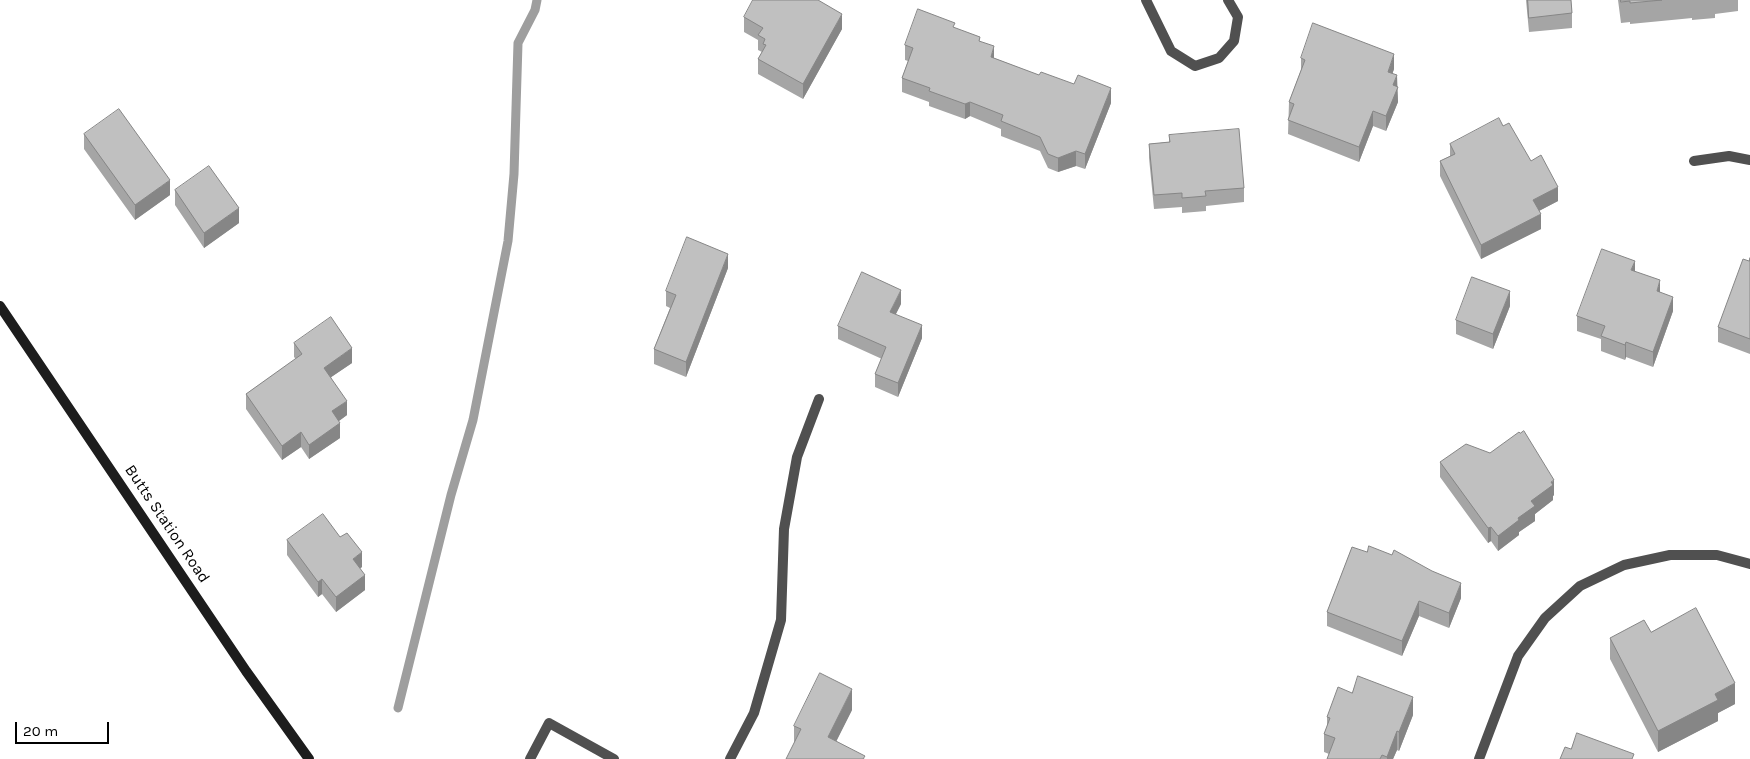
<!DOCTYPE html>
<html>
<head>
<meta charset="utf-8">
<style>
  body { margin:0 }
  #map { position:relative; width:1750px; height:759px; overflow:hidden; background:#fff; font-family:Karla,sans-serif }
  canvas { display:block }
  .scale { position:absolute; left:15px; top:722px; width:94px; height:22px; box-sizing:border-box; border:2px solid #000; border-top:0; padding-left:6px; font-size:15px; line-height:18px; white-space:nowrap; color:#000; -webkit-text-stroke:4px #fff; paint-order:stroke }
</style>
</head>
<body>
<div id="map">
<canvas width="1750" height="759"></canvas>
<div class="scale">20 m</div>
</div>
<script>
const ctx = document.querySelector('canvas').getContext('2d');
ctx.lineJoin = 'round';
function stroke(path, color, width, dash) { ctx.strokeStyle = color; ctx.lineWidth = width; ctx.lineCap = dash ? 'butt' : 'round'; ctx.setLineDash(dash || []); ctx.stroke(path); }
function fill(path, color) { ctx.fillStyle = color; ctx.fill(path, 'evenodd'); }
function write(font, color, halo, rows, align = 'center') {
  ctx.font = font + ' Karla,sans-serif'; ctx.lineWidth = 5; ctx.setLineDash([]); ctx.textBaseline = 'middle'; ctx.strokeStyle = halo; ctx.fillStyle = color; for (const [text, x, y, turn = 0] of rows) {
    ctx.save(); ctx.translate(x, y); ctx.rotate((+turn || 0) * Math.PI / 180); ctx.textAlign = isNaN(turn) ? turn : align; if (halo) ctx.strokeText(text, 0, 0); ctx.fillText(text, 0, 0); ctx.restore();
  }
}
stroke(new Path2D(`
  M 398,708 L 451,495 L 473,420 L 508,241 L 514,174 L 518,43 L 535,10 L 537,0`), '#9e9e9e', 9);
stroke(new Path2D(`
  M 530,759 L 549,723 L 614,759
  M 730,759 L 754,713 L 781,620 L 784,529 L 797,457 L 819,399`), '#505050', 10);
stroke(new Path2D(`
  M 1146,0 L 1171,51 L 1195,66 L 1219,58 L 1234,41 L 1238,17 L 1228,0
  M 1694,161 L 1729,156 L 1750,160
  M 1479,759 L 1518,656 L 1545,618 L 1580,586 L 1624,565 L 1670,555 L 1717,555 L 1750,564`), '#505050', 10);
stroke(new Path2D(`
  M 0,306 L 246,671 L 309,759`), '#1d1d1d', 10);
fill(new Path2D(`
  M 1526,0 L 1571,0 L 1572,13 L 1572,28 L 1529,32 Z
  M 1618,0 L 1738,0 L 1738,11 L 1715,14 L 1715,18 L 1692,20 L 1692,18 L 1682,19 L 1630,24 L 1630,22 L 1621,23 Z
  M 744,17 L 842,29 L 803,99 L 758,74 L 758,59 L 762,52 L 758,50 L 758,40 L 744,32 Z
  M 955,28 L 980,41 L 994,58 L 1111,103 L 1085,169 L 1076,166 L 1058,172 L 1048,168 L 1040,151 L 1001,136 L 1001,129 L 970,116 L 965,119 L 929,106 L 929,102 L 902,92 L 902,78 L 908,61 L 905,60 L 905,45 Z
  M 1301,58 L 1394,69 L 1392,74 L 1397,87 L 1398,102 L 1386,131 L 1373,126 L 1359,162 L 1288,134 L 1289,102 L 1301,70 Z
  M 1503,126 L 1531,161 L 1558,201 L 1539,211 L 1541,229 L 1481,259 L 1440,176 L 1440,161 L 1450,156 L 1450,144 Z
  M 84,134 L 170,195 L 135,220 L 84,149 Z
  M 1169,135 L 1244,188 L 1244,202 L 1206,206 L 1206,211 L 1182,213 L 1182,207 L 1154,209 L 1149,158 L 1149,144 L 1169,142 Z
  M 175,190 L 239,223 L 204,248 L 175,205 Z
  M 1750,258 L 1750,354 L 1718,342 L 1718,327 Z
  M 728,268 L 686,377 L 654,364 L 654,349 L 670,308 L 666,306 L 666,291 Z
  M 1635,271 L 1660,292 L 1673,311 L 1653,367 L 1626,357 L 1625,360 L 1601,351 L 1601,339 L 1577,331 L 1577,316 Z
  M 901,304 L 895,315 L 922,338 L 898,397 L 875,387 L 875,374 L 882,359 L 838,339 L 838,326 Z
  M 1510,306 L 1493,349 L 1456,334 L 1456,320 Z
  M 294,343 L 352,363 L 331,377 L 347,415 L 339,421 L 340,438 L 309,459 L 301,447 L 282,460 L 246,409 L 246,394 L 296,359 L 294,357 Z
  M 1440,462 L 1554,495 L 1553,496 L 1553,500 L 1535,514 L 1535,521 L 1519,532 L 1519,535 L 1498,551 L 1491,541 L 1488,543 L 1440,477 Z
  M 287,540 L 362,567 L 360,568 L 365,590 L 336,612 L 322,594 L 318,597 L 287,555 Z
  M 1352,547 L 1461,598 L 1449,628 L 1419,616 L 1402,656 L 1327,626 L 1327,612 Z
  M 1651,632 L 1735,704 L 1718,713 L 1718,721 L 1658,752 L 1610,659 L 1610,638 Z
  M 852,710 L 836,741 L 865,759 L 794,745 L 794,726 Z
  M 1413,715 L 1399,751 L 1397,750 L 1393,759 L 1327,759 L 1329,754 L 1324,752 L 1324,734 L 1327,727 L 1327,717 Z`), '#a5a5a5');
fill(new Path2D(`
  M 842,14 L 842,29 L 803,99 L 803,84 Z
  M 994,46 L 994,61 L 991,57 Z
  M 1394,54 L 1394,69 L 1388,87 L 1388,72 Z
  M 1397,75 L 1398,102 L 1386,131 L 1386,116 L 1393,85 Z
  M 1111,88 L 1111,103 L 1085,169 L 1085,154 Z
  M 970,102 L 970,116 L 965,119 L 965,104 Z
  M 1373,111 L 1373,126 L 1359,162 L 1359,147 Z
  M 1076,151 L 1076,166 L 1058,172 L 1058,158 Z
  M 170,180 L 170,195 L 135,220 L 135,205 Z
  M 1558,187 L 1558,201 L 1533,214 L 1533,200 Z
  M 239,208 L 239,223 L 204,248 L 204,233 Z
  M 1541,214 L 1541,229 L 1481,259 L 1481,245 Z
  M 728,254 L 728,268 L 686,377 L 686,362 Z
  M 1635,261 L 1635,275 L 1631,270 Z
  M 1660,280 L 1660,295 L 1657,291 Z
  M 901,290 L 901,304 L 890,326 L 890,312 Z
  M 1510,291 L 1510,306 L 1493,349 L 1493,334 Z
  M 1673,297 L 1673,311 L 1653,367 L 1653,352 Z
  M 922,325 L 922,338 L 898,397 L 898,383 Z
  M 1626,342 L 1626,357 L 1625,360 L 1625,345 Z
  M 352,348 L 352,363 L 324,382 L 324,368 Z
  M 347,401 L 347,415 L 332,426 L 332,411 Z
  M 340,423 L 340,438 L 309,459 L 309,445 Z
  M 301,432 L 301,447 L 282,460 L 282,446 Z
  M 1554,480 L 1554,495 L 1553,496 L 1553,500 L 1535,514 L 1535,521 L 1519,532 L 1519,535 L 1498,551 L 1498,536 L 1518,518 L 1531,501 Z
  M 1491,527 L 1491,541 L 1488,543 L 1488,528 Z
  M 362,552 L 362,567 L 353,574 L 353,559 Z
  M 365,575 L 365,590 L 336,612 L 336,597 Z
  M 322,579 L 322,594 L 318,597 L 318,582 Z
  M 1461,583 L 1461,598 L 1449,628 L 1449,613 Z
  M 1419,601 L 1419,616 L 1402,656 L 1402,641 Z
  M 1735,683 L 1735,704 L 1718,713 L 1718,721 L 1658,752 L 1658,731 L 1715,694 Z
  M 852,689 L 852,710 L 828,758 L 828,737 Z
  M 1413,697 L 1413,715 L 1399,751 L 1399,732 Z
  M 1397,731 L 1397,750 L 1393,759 L 1387,759 L 1387,757 Z`), '#868686');
const building = new Path2D(`
  M 753,0 L 818,0 L 842,14 L 803,84 L 758,59 L 766,45 L 763,44 L 765,39 L 758,35 L 763,28 L 744,17 Z
  M 1528,0 L 1571,0 L 1572,13 L 1529,18 Z
  M 1621,0 L 1662,0 L 1630,3 L 1630,1 L 1621,2 Z
  M 918,9 L 955,23 L 953,27 L 980,37 L 979,41 L 994,46 L 991,57 L 1039,75 L 1041,72 L 1074,84 L 1078,75 L 1111,88 L 1085,154 L 1076,151 L 1058,158 L 1048,154 L 1040,137 L 1001,121 L 1003,115 L 970,102 L 965,104 L 929,91 L 930,88 L 902,78 L 913,48 L 905,45 Z
  M 1313,23 L 1394,54 L 1388,72 L 1397,75 L 1393,85 L 1398,87 L 1386,116 L 1373,111 L 1359,147 L 1288,120 L 1294,104 L 1289,102 L 1305,60 L 1301,58 Z
  M 119,109 L 170,180 L 135,205 L 84,134 Z
  M 1499,118 L 1503,126 L 1509,123 L 1531,161 L 1541,155 L 1558,187 L 1533,200 L 1541,214 L 1481,245 L 1440,161 L 1455,154 L 1450,144 Z
  M 1239,129 L 1244,188 L 1205,191 L 1206,196 L 1182,198 L 1182,193 L 1154,195 L 1149,144 L 1170,142 L 1169,135 Z
  M 209,166 L 239,208 L 204,233 L 175,190 Z
  M 687,237 L 728,254 L 686,362 L 654,349 L 676,295 L 666,291 Z
  M 1602,249 L 1635,261 L 1631,270 L 1660,280 L 1657,291 L 1673,297 L 1653,352 L 1626,342 L 1625,345 L 1601,336 L 1605,326 L 1577,316 Z
  M 1750,258 L 1750,339 L 1718,327 L 1743,259 L 1749,261 Z
  M 862,272 L 901,290 L 890,312 L 922,325 L 898,383 L 875,374 L 886,347 L 838,326 Z
  M 1472,277 L 1510,291 L 1493,334 L 1456,320 Z
  M 331,317 L 352,348 L 324,368 L 347,401 L 332,411 L 340,423 L 309,445 L 301,432 L 282,446 L 246,394 L 302,354 L 294,343 Z
  M 1524,431 L 1554,480 L 1551,482 L 1553,485 L 1531,501 L 1535,506 L 1518,518 L 1519,520 L 1498,536 L 1491,527 L 1488,528 L 1440,462 L 1466,444 L 1490,453 L 1519,432 L 1520,433 Z
  M 323,514 L 340,537 L 347,533 L 362,552 L 353,559 L 365,575 L 336,597 L 322,579 L 318,582 L 287,540 Z
  M 1369,546 L 1392,555 L 1394,550 L 1432,571 L 1461,583 L 1449,613 L 1419,601 L 1402,641 L 1327,612 L 1352,547 L 1367,552 Z
  M 1696,608 L 1735,683 L 1715,694 L 1718,700 L 1658,731 L 1610,638 L 1644,620 L 1651,632 Z
  M 820,673 L 852,689 L 828,737 L 865,756 L 863,759 L 786,759 L 801,729 L 794,726 Z
  M 1358,676 L 1413,697 L 1399,732 L 1397,731 L 1387,757 L 1382,755 L 1380,759 L 1327,759 L 1335,738 L 1324,734 L 1330,718 L 1327,717 L 1338,687 L 1352,693 Z
  M 1577,733 L 1634,754 L 1632,759 L 1560,759 L 1565,747 L 1571,749 Z`);
fill(building, '#c0c0c0');
stroke(building, '#868686', 1);
write('16px', '#000', '#fff', [
  ["Butts Station Road",167,524,56]
]);
</script>
</body>
</html>
